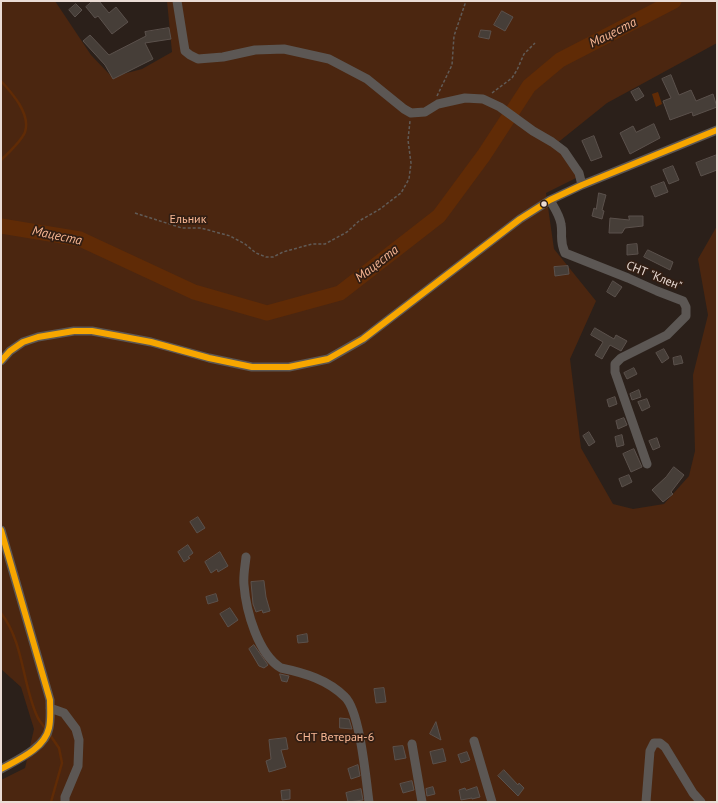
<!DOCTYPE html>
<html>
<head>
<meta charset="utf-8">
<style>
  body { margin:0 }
  #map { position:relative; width:718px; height:803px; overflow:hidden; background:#2b201a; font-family:"PT Sans",sans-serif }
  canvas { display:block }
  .frame { position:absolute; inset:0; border:2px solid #eadcd5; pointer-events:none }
</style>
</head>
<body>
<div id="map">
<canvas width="718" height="803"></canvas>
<div class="frame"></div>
</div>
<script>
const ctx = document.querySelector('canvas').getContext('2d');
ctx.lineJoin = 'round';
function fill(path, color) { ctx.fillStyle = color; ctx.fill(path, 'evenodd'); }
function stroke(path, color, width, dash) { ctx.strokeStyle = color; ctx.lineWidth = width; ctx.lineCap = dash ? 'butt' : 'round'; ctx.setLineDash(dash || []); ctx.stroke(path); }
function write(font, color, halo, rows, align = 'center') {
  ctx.font = font + ' "PT Sans",sans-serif'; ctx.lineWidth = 3.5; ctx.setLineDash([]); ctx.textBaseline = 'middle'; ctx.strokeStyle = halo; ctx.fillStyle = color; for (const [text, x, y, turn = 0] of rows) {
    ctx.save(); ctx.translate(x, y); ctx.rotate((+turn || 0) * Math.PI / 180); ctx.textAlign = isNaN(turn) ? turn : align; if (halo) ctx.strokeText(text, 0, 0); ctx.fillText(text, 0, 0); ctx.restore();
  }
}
fill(new Path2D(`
  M 1,1 L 55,1 L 91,55 L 112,77 L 142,69 L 172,52 L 167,1 L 717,1 L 717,43 L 607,103 L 556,144 L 578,177 L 546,193 L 554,249 L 596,301 L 570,359 L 581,448 L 613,504 L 633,509 L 664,504 L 689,476 L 695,451 L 693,375 L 708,315 L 698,259 L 717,226 L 717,802 L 1,802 L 1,780 L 25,768 L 34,729 L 21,687 L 1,669 Z`), '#4b2610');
fill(new Path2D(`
  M 658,92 L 662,104 L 656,107 L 652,94 Z`), '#602b06');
stroke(new Path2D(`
  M 1,81 C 12,93 31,114 25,132 C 21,142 8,153 1,160
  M 1,613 C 24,643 22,683 37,716 C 39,721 43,725 46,729
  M 50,735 L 59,748 L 62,763 L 51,802`), '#602b06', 2.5);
stroke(new Path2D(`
  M 1,226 L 80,239 L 194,292 L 267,313 L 340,293 L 439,216 L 484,155 L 529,86 L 560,60 L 674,1`), '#602b06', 15);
const building = new Path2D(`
  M 93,1 L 99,1 L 109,13 L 116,7 L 128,22 L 112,34 L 98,16 L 95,18 L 86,7 Z
  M 76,4 L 82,10 L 75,17 L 69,10 Z
  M 502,11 L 513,17 L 505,31 L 494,25 Z
  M 169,28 L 171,39 L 145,43 L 153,59 L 113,79 L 105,65 L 83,41 L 90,35 L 109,55 L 146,36 L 145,32 Z
  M 481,30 L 491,31 L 489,39 L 479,37 Z
  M 671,75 L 679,95 L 691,90 L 696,101 L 713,94 L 717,107 L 693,116 L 692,112 L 670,120 L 663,101 L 671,98 L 662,79 Z
  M 639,88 L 644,96 L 636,101 L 631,92 Z
  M 654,124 L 660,138 L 630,154 L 620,133 L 633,126 L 636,132 Z
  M 594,136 L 602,157 L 591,161 L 582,141 Z
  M 717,155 L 717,170 L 701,176 L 696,163 Z
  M 673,166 L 679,180 L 669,184 L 663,170 Z
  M 664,182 L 668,192 L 655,197 L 651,187 Z
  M 599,193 L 606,195 L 602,210 L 604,211 L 602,219 L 592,216 L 594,208 L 596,209 Z
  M 629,216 L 643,216 L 643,226 L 625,228 L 622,233 L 609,233 L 610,218 L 629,220 Z
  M 637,244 L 638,254 L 627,255 L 627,245 Z
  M 648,250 L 673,262 L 670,270 L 644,257 Z
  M 568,266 L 569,274 L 555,276 L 554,267 Z
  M 613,281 L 622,287 L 615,297 L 607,292 Z
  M 595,328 L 614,339 L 616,335 L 627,341 L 621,351 L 610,345 L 602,359 L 595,355 L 603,342 L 591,335 Z
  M 664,349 L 669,358 L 662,363 L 656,353 Z
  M 681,356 L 683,363 L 674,365 L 673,358 Z
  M 634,368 L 637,374 L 627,379 L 624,373 Z
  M 639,390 L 641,397 L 632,400 L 630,394 Z
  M 615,397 L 617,404 L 609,407 L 607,400 Z
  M 647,399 L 650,407 L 642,411 L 638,402 Z
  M 624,418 L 627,425 L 618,429 L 616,421 Z
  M 589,432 L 595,442 L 589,446 L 583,436 Z
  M 622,435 L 624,445 L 617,447 L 615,437 Z
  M 657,438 L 660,447 L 653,450 L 649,441 Z
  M 634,449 L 642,467 L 631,472 L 623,454 Z
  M 674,467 L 684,475 L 671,492 L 673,494 L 663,502 L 652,490 L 666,477 Z
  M 629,475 L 632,482 L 622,487 L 619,479 Z
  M 198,517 L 205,528 L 197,533 L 190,522 Z
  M 188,545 L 193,553 L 188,557 L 190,558 L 184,562 L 178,552 Z
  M 220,552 L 228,566 L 218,572 L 217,569 L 211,573 L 205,562 Z
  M 264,581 L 266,597 L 270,611 L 263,613 L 262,610 L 256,612 L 253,604 L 251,582 Z
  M 216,594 L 218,601 L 208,604 L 206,597 Z
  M 230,608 L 238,620 L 228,627 L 220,614 Z
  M 307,634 L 308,642 L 298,643 L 297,636 Z
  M 254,645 L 268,665 L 264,668 L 259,666 L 249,649 Z
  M 280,674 L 289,676 L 287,682 L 282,681 Z
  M 384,688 L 386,702 L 376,703 L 374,689 Z
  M 340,718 L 349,719 L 352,729 L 340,728 Z
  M 436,722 L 441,740 L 430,734 Z
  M 286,738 L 288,749 L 281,750 L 286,767 L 269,772 L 266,761 L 271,759 L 269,740 Z
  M 403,746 L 406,758 L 395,760 L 393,747 Z
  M 443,749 L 446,761 L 433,764 L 430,752 Z
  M 467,752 L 470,760 L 461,763 L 458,755 Z
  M 358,765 L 360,776 L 351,779 L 348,769 Z
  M 504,770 L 518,785 L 519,783 L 524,788 L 518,796 L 498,776 Z
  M 412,781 L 414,790 L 403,793 L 400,784 Z
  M 433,787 L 435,794 L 427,796 L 426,789 Z
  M 477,787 L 480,797 L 472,799 L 472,798 L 461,800 L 459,790 L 465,788 L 466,790 Z
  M 361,789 L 363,800 L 348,802 L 346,793 Z
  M 290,790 L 290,799 L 282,800 L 281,791 Z`);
fill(building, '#463e38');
stroke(building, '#5b514c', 1);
stroke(new Path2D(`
  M 492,93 L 512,78 L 517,70 L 524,54 L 535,43
  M 437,96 L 452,65 L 454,36 L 466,1
  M 135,213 L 182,228 L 201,228 L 230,236 L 245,244 L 256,253 L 266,257 L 273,257 L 283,252 L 312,244 L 325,244 L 347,232 L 359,221 L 380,209 L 401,193 L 409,179 L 411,163 L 408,140 L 410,121`), '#615b57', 1.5, [3, 2]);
stroke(new Path2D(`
  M 177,1 L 185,51 L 190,55 L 198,59 L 223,57 L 255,50 L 284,49 L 329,59 L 367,79 L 404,109 L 411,113 L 425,112 L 438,104 L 465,98 L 483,99 L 500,107 L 533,131 L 552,142 L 564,151 L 579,173 L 582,185
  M 550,200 C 554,207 560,216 561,224 C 563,236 559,240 565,253 L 628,278 L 657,291 L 683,301 L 686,307 L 686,316 L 667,335 L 621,358 L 615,364 L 615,372 L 647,464
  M 1,361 L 10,351 L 23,342 L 38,337 L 74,331 L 92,331 L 151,342 L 209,358 L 252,367 L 289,367 L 328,359 L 363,339 L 520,219 L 550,200 L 582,185 L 717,130
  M 1,530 L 50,700 C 50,709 51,719 49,728 C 46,747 17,760 1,769
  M 246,557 C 245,567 243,576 244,585 C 246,611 258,654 281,668 C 305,673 328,680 345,697 C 360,711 366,780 369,802
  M 50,708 L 64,713 L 76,729 L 79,740 L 78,766 L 65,797 L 65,802
  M 474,741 L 492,802
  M 412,744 L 422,802
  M 646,802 L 650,751 L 654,743 L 660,743 L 665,747 L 693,793 L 701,802`), '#5c5754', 9);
stroke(new Path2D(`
  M 1,361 L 10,351 L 23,342 L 38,337 L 74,331 L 92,331 L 151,342 L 209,358 L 252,367 L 289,367 L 328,359 L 363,339 L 520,219 L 550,200 L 582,185 L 717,130
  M 1,530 L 50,700 C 50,709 51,719 49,728 C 44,749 19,759 1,769`), '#f7a600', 6);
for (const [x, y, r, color] of [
  [544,204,3.5,"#eadcd5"]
]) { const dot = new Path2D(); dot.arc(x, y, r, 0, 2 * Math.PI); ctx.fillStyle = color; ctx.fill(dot); stroke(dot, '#321e13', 1.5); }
write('12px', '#f8b794', '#321e13', [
  ["Ельник",188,220],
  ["СНТ Ветеран-6",335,738]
]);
write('12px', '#eadcd5', '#321e13', [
  ["СНТ \"Клен\"",654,276,22]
]);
write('italic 13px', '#f7b693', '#321e13', [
  ["Мацеста",613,33,-27],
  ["Мацеста",57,236,12],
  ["Мацеста",377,264,-38]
]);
</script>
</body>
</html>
